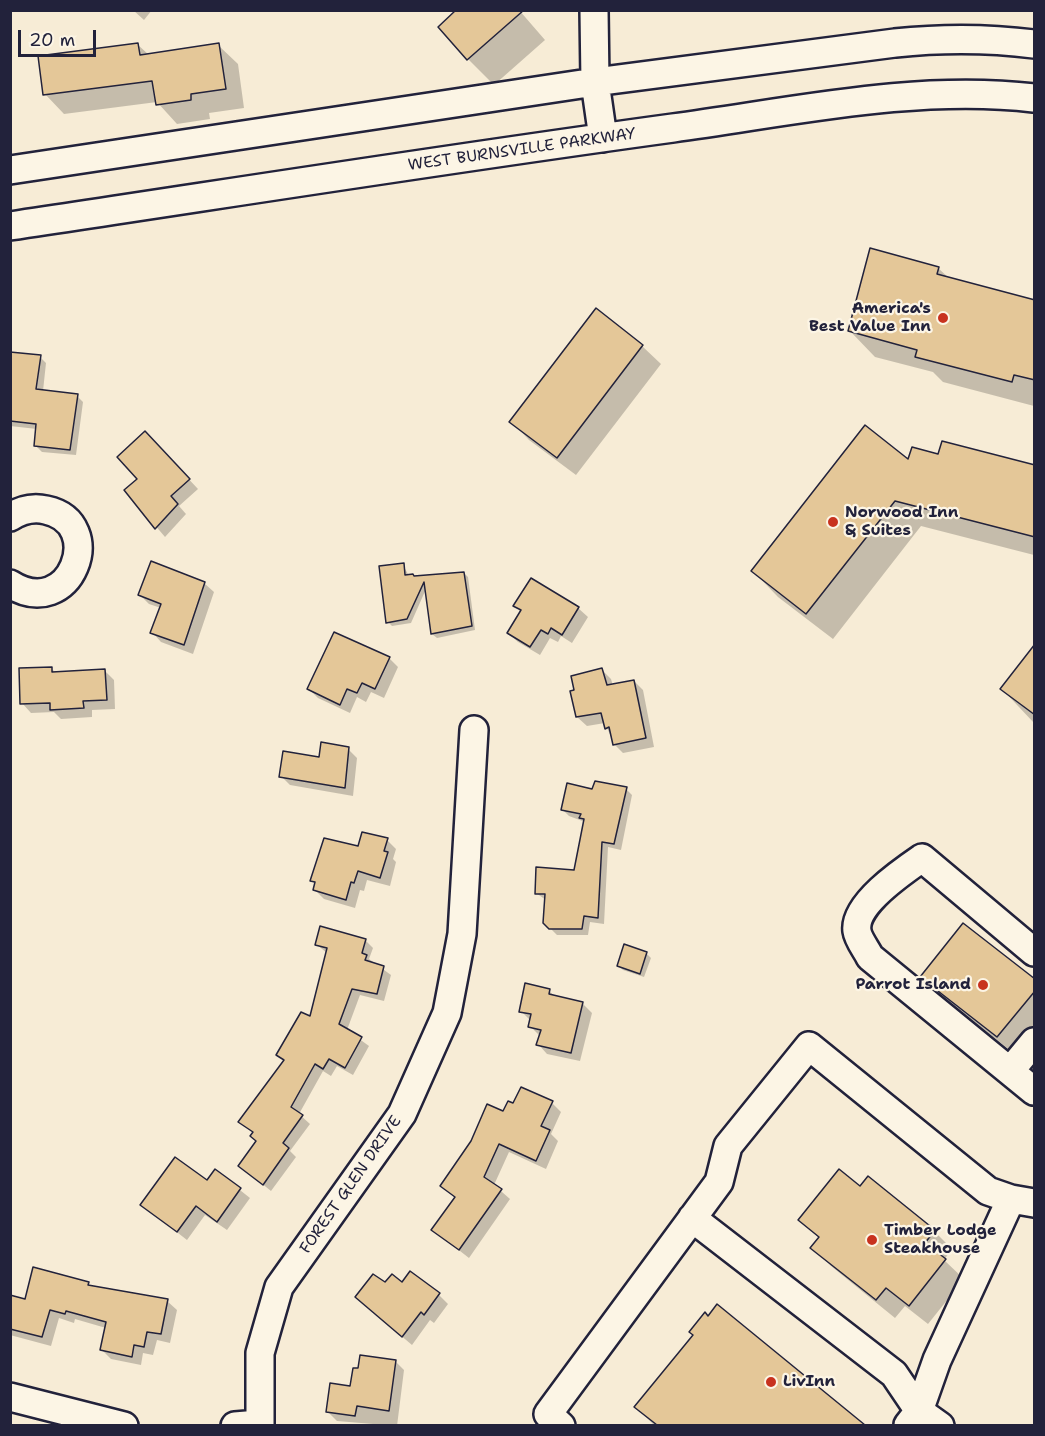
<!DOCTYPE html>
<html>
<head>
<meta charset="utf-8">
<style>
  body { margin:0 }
  #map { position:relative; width:1045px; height:1436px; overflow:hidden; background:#f7ecd6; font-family:"Shantell Sans",sans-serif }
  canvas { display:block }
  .frame { position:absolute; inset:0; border:12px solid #22223b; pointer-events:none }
  .scale { position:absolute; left:18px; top:30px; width:78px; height:27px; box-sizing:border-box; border:3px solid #22223b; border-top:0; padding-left:8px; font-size:18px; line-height:21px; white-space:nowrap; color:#22223b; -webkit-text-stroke:4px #fcf5e5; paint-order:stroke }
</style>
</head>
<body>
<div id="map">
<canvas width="1045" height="1436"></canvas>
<div class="frame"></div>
<div class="scale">20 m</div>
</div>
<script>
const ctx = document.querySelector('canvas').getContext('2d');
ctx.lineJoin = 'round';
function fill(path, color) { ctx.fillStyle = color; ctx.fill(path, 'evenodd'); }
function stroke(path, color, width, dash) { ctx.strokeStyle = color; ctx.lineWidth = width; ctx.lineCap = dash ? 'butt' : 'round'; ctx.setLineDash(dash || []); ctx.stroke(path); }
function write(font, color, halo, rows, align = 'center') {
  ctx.font = font + ' "Shantell Sans",sans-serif'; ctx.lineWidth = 4.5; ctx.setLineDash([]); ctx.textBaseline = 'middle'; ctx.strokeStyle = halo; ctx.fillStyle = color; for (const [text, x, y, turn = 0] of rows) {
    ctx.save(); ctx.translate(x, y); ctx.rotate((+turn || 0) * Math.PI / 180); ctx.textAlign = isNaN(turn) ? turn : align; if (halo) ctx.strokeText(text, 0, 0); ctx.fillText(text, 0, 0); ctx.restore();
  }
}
fill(new Path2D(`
  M 133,10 L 152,10 L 144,20 Z
  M 519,10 L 545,40 L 494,85 L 468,59 Z
  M 137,44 L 149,55 L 218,45 L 238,64 L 244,108 L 209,113 L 210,119 L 177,124 L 157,102 L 64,114 L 45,94 Z
  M 938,268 L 950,279 L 1034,302 L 1034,406 L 943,382 L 933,372 L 875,357 L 850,331 Z
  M 642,346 L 661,364 L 576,475 L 529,440 L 511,421 Z
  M 10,353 L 40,357 L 46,363 L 43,391 L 77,396 L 83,402 L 76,455 L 42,452 L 35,445 L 37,429 L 10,426 Z
  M 154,442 L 198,489 L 179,506 L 186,514 L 165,537 L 126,491 L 139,479 Z
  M 940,456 L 1034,467 L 1034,555 L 921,526 L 833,639 L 778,597 L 753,571 L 909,462 Z
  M 403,565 L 409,576 L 415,578 L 463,572 L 468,577 L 475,630 L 437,638 L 432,634 L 426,589 L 411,623 L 392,626 L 388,622 Z
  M 531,580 L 578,608 L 588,617 L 572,643 L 561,636 L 558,642 L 550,638 L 540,655 L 518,642 L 508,633 L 521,612 L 515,605 Z
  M 204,583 L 214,592 L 193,654 L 161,642 L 152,632 L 161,608 L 149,604 L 140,595 Z
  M 1034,647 L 1034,723 L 1002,689 Z
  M 389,658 L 398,667 L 384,698 L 371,692 L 366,702 L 357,697 L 350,713 L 318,698 L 309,689 Z
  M 51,668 L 56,673 L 105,671 L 114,680 L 115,709 L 92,710 L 92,717 L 61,719 L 54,712 L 31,713 L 22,703 Z
  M 602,670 L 611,679 L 613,686 L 634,681 L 643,690 L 654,747 L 623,753 L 614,744 L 605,723 L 587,726 L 577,717 Z
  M 348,749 L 357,758 L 353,796 L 290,785 L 281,776 Z
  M 626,789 L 632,795 L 621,850 L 608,847 L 604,924 L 590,922 L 588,935 L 557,935 L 545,923 L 546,900 L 536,893 L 575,872 L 585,822 L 569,816 L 562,809 Z
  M 387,840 L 396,849 L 393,859 L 396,862 L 390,886 L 367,880 L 364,891 L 360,890 L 355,908 L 324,899 L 315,890 L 316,885 L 312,881 L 359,848 Z
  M 365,940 L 373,948 L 369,959 L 391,975 L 384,1001 L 360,995 L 347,1030 L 369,1046 L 353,1075 L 337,1066 L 331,1076 L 323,1071 L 299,1114 L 310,1124 L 290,1151 L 296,1157 L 271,1191 L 240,1166 L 258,1142 L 254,1134 L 240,1122 L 285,1062 L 278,1055 L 310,1019 L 327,953 L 316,944 Z
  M 646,953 L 651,958 L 644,977 L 623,970 L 618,965 Z
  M 922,977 L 1034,981 L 1034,1032 L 1016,1055 L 941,995 Z
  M 549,991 L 556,997 L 582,1003 L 592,1013 L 580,1061 L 547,1054 L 538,1044 L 540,1036 L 530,1026 L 530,1020 L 521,1011 Z
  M 552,1103 L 561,1112 L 551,1134 L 558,1141 L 546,1169 L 509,1152 L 494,1185 L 510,1199 L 469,1258 L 433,1230 L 456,1199 L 442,1186 L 504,1113 L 514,1105 Z
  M 216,1171 L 250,1198 L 227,1230 L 205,1215 L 187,1240 L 142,1205 L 208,1182 Z
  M 860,1188 L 934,1231 L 952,1249 L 944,1260 L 964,1279 L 928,1324 L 905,1306 L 895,1318 L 831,1266 L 813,1247 L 820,1239 L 800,1220 Z
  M 88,1284 L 92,1287 L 167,1301 L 177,1310 L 170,1343 L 157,1340 L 153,1355 L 143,1353 L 141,1365 L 111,1359 L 102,1350 L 106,1328 L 75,1319 L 74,1323 L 59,1318 L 51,1346 L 10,1335 L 10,1297 L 26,1300 Z
  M 402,1284 L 439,1295 L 448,1304 L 434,1323 L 430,1320 L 412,1345 L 366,1306 L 386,1285 Z
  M 395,1361 L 404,1370 L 397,1426 L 337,1421 L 328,1412 L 352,1388 Z
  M 636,1407 L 852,1416 L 861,1426 L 655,1426 Z`), '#0003');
const building = new Path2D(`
  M 456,10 L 524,10 L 467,60 L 438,27 Z
  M 138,43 L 140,55 L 219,43 L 226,89 L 191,94 L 191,100 L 156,105 L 152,81 L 43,95 L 38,56 Z
  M 870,248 L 939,267 L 937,274 L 1035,300 L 1035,380 L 1014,375 L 1012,382 L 915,357 L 917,350 L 848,331 Z
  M 596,308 L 643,345 L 557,458 L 509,422 Z
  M 10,352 L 41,355 L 36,389 L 78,394 L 70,450 L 34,446 L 36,424 L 10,421 Z
  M 865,425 L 908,459 L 912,447 L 938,454 L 942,441 L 1035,465 L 1035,537 L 895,501 L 806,614 L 751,571 Z
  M 145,431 L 190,479 L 171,496 L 178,504 L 155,529 L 124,490 L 137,479 L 117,457 Z
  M 151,561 L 205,582 L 184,645 L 150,633 L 161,604 L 138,595 Z
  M 404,563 L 405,575 L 413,574 L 414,576 L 464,572 L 472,626 L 431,634 L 424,582 L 407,619 L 386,623 L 379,566 Z
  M 531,578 L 579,607 L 562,635 L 551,628 L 548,634 L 541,630 L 530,647 L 507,633 L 521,610 L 513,606 Z
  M 334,632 L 390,657 L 375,689 L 362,683 L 357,693 L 347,689 L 340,705 L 307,689 Z
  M 1035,644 L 1035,715 L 1000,689 Z
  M 52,667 L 52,672 L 105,669 L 107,700 L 83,701 L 84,708 L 50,710 L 50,703 L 20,704 L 19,668 Z
  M 602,668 L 607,685 L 634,680 L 646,738 L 613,745 L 609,727 L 605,729 L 601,713 L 576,717 L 570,691 L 574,690 L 571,676 Z
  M 321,742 L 349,747 L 345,788 L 279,777 L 283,751 L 319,757 Z
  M 595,781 L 627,787 L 614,844 L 602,842 L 598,918 L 584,916 L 582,929 L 549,929 L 543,923 L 545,894 L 535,894 L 536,867 L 574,870 L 584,819 L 579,818 L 581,814 L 561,810 L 567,783 L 592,789 Z
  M 362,832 L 388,838 L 384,851 L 388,852 L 380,878 L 358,871 L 354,883 L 351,882 L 346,900 L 313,890 L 315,882 L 310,881 L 324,838 L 358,846 Z
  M 963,923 L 1035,979 L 1035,991 L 997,1037 L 920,977 Z
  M 320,926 L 366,939 L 362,953 L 367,955 L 365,960 L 384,966 L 377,994 L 352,989 L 339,1024 L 362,1037 L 345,1068 L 329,1059 L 323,1069 L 315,1064 L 291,1107 L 303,1115 L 283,1143 L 289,1148 L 263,1185 L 238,1166 L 256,1141 L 250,1136 L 253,1132 L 238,1122 L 284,1060 L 276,1055 L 301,1012 L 310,1016 L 327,948 L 315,945 Z
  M 624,944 L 647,952 L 640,974 L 617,966 Z
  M 525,983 L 550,989 L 549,994 L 583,1002 L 571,1053 L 536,1045 L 541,1030 L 528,1027 L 531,1014 L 519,1012 Z
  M 521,1087 L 553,1101 L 541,1126 L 550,1130 L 536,1161 L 499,1144 L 484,1177 L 502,1189 L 459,1250 L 431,1230 L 455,1197 L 440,1186 L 471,1141 L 487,1104 L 503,1111 L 508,1101 L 513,1103 Z
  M 175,1157 L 207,1180 L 215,1169 L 241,1188 L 217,1222 L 196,1206 L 177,1232 L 140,1205 Z
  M 839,1169 L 860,1186 L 868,1176 L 935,1230 L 925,1243 L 946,1259 L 909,1306 L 886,1288 L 876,1300 L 810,1248 L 819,1237 L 798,1220 Z
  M 33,1267 L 89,1282 L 88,1285 L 168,1299 L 161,1334 L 147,1332 L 144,1347 L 134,1345 L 132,1357 L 100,1350 L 106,1322 L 66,1311 L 65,1314 L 50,1310 L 42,1337 L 10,1329 L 10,1295 L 25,1299 Z
  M 410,1271 L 440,1293 L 424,1315 L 421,1312 L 402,1337 L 355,1297 L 373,1274 L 385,1282 L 392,1274 L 402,1282 Z
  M 717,1304 L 865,1425 L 657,1425 L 634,1407 L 693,1335 L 689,1332 L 705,1312 L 708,1316 Z
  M 360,1355 L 396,1360 L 389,1411 L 357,1406 L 355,1416 L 326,1412 L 330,1383 L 350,1386 L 353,1368 L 358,1368 Z`);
fill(building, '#e4c798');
stroke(building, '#22223b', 1.5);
const minor = new Path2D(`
  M 594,10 L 595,82 L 603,138
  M 10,170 L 595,82 L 895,43 C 942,38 987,38 1034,44
  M 10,226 C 231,193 452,158 673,128 C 792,112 915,84 1034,98
  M 10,517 C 21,510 33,507 46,510 C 108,523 71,623 10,584
  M 1034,952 L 922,858 C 903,871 853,905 857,931 C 858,939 866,949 870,957 L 1034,1091
  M 1010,1071 L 1034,1042
  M 692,1218 L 894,1374 L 919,1411
  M 10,1397 L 124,1426
  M 919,1411 L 937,1360 L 1011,1199
  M 908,1425 L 919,1411 L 940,1426
  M 235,1426 L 259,1424
  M 260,1426 L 260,1353 L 279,1287 L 402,1114 L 447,1013 L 462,934 L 474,730
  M 561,1426 L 548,1414 L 719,1182 L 728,1146 L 809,1046 L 988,1191 L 1011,1199 L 1034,1203`);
stroke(minor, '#22223b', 32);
stroke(minor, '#fcf5e5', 27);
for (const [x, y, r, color] of [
  [943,318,6,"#c8321e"],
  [833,522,6,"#c8321e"],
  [983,985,6,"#c8321e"],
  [872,1240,6,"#c8321e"],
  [771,1382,6,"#c8321e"]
]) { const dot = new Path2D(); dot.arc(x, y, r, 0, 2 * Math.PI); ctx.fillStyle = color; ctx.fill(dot); stroke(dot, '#fcf5e5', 2); }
write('16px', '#22223b', '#fcf5e5', [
  ["WEST BURNSVILLE PARKWAY",522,150,-8],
  ["FOREST GLEN DRIVE",351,1185,-55]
]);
write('bold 16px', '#22223b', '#fcf5e5', [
  ["America's",931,309,"right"],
  ["Best Value Inn",931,327,"right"],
  ["Norwood Inn",845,513],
  ["& Suites",845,531],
  ["Parrot Island",971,985,"right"],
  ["Timber Lodge",884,1231],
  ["Steakhouse",884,1249],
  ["LivInn",783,1382]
], 'left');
</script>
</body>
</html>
